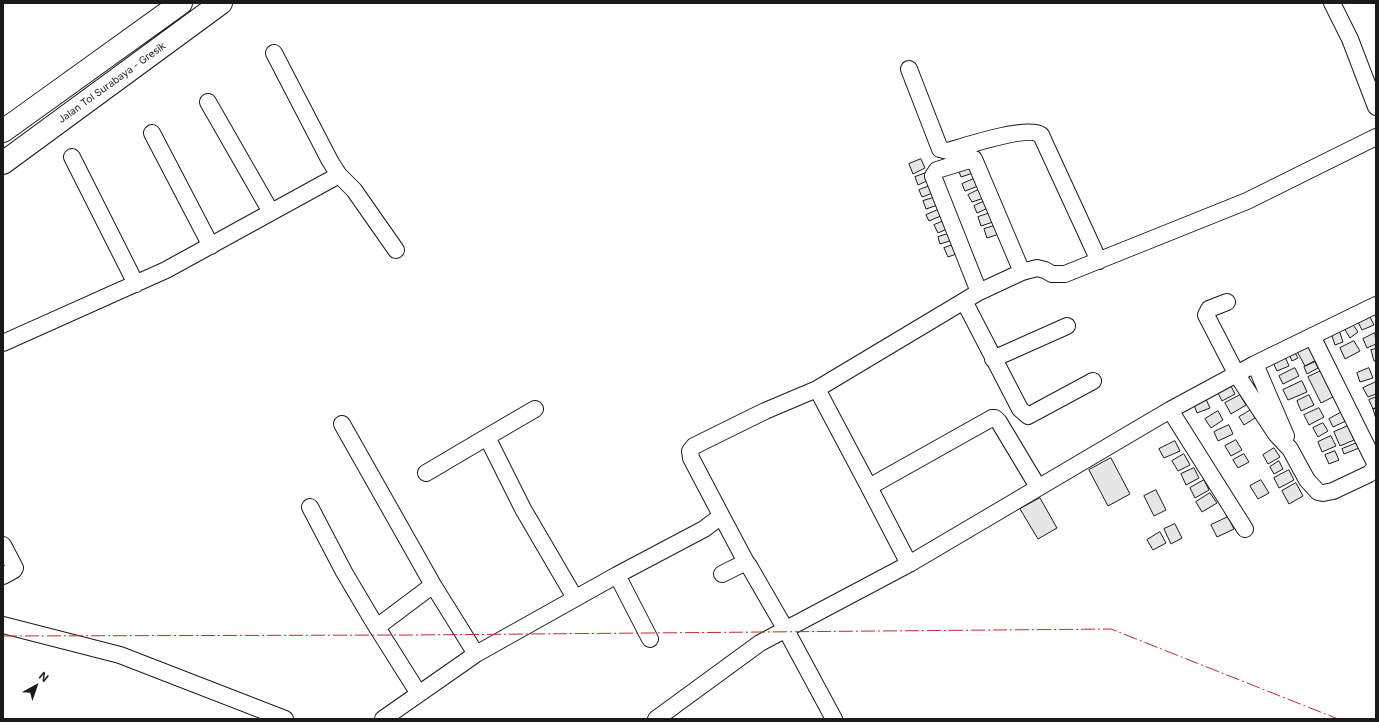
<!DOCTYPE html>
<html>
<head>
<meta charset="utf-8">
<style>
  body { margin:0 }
  #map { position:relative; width:1379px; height:722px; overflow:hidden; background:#fff; font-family:Inter,sans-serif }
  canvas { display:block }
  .frame { position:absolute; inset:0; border:4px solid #1a1a1a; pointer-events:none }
  .north { position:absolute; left:16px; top:666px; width:40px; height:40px; -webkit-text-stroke:3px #fff; paint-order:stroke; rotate:40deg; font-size:11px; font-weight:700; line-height:16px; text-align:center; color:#1a1a1a }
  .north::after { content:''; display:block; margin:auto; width:14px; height:18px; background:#1a1a1a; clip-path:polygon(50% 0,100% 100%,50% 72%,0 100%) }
</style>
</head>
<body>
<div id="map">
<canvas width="1379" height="722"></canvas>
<div class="frame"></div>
<div class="north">N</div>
</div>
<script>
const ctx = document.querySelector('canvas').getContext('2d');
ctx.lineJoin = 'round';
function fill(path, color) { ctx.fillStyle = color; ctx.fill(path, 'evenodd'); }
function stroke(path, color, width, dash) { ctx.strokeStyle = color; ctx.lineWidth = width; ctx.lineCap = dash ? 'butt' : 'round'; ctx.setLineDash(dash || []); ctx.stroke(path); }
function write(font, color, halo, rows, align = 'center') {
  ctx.font = font + ' Inter,sans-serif'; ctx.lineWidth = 3; ctx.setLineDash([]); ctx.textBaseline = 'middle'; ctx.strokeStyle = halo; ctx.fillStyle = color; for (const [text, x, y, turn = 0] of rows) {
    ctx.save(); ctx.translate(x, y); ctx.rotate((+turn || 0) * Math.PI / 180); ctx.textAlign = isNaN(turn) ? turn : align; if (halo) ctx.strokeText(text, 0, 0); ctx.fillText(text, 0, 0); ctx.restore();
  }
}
const building = new Path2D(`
  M 921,159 L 925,168 L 913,174 L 909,164 Z
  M 970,165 L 973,173 L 961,177 L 958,169 Z
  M 926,173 L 929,180 L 918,185 L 915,177 Z
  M 978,177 L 981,185 L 965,191 L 962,184 Z
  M 930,186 L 933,193 L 922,197 L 919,190 Z
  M 980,189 L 984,198 L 972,202 L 968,195 Z
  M 936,197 L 938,205 L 926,209 L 923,201 Z
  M 985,201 L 988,208 L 977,213 L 974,206 Z
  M 940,209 L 943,215 L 929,221 L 926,215 Z
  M 993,212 L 996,221 L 981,226 L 978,217 Z
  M 946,220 L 949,228 L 938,233 L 934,225 Z
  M 997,225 L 999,234 L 987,238 L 984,229 Z
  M 951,233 L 953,240 L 940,244 L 938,237 Z
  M 956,244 L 959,253 L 948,257 L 944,248 Z
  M 1369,315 L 1374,325 L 1362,330 L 1357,320 Z
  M 1350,320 L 1358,332 L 1350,338 L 1342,325 Z
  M 1339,330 L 1343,342 L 1335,345 L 1331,333 Z
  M 1375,333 L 1376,344 L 1367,348 L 1363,339 Z
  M 1309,338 L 1320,358 L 1305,366 L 1294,346 Z
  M 1354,341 L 1360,351 L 1345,359 L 1340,348 Z
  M 1376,349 L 1376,361 L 1374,361 L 1371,350 Z
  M 1294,351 L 1298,358 L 1292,361 L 1289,354 Z
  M 1283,352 L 1289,366 L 1277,371 L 1271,358 Z
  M 1315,362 L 1318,368 L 1307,374 L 1304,367 Z
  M 1295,368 L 1299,376 L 1283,384 L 1279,376 Z
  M 1369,368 L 1373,378 L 1360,382 L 1357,373 Z
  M 1321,371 L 1333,397 L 1321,403 L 1308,377 Z
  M 1302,381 L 1307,392 L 1288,400 L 1283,390 Z
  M 1229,382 L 1235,394 L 1222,401 L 1216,389 Z
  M 1376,382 L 1376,394 L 1368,397 L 1363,388 Z
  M 1240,395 L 1246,405 L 1231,414 L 1225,403 Z
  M 1309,395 L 1314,405 L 1301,411 L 1297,401 Z
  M 1376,397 L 1376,408 L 1373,409 L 1369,400 Z
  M 1206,399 L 1210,408 L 1197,413 L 1194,405 Z
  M 1319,408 L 1324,417 L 1309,425 L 1304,415 Z
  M 1376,408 L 1376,419 L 1373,409 Z
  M 1251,410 L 1255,418 L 1244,425 L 1239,417 Z
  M 1218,411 L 1223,420 L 1211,428 L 1205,419 Z
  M 1342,412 L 1346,421 L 1333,427 L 1329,419 Z
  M 1323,423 L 1328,431 L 1318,437 L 1313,428 Z
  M 1229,425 L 1233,434 L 1218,441 L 1214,432 Z
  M 1348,426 L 1354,440 L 1340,446 L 1334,432 Z
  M 1331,436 L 1336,446 L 1322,452 L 1318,442 Z
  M 1236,440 L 1242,450 L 1231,456 L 1225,446 Z
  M 1175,441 L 1180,451 L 1164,458 L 1159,449 Z
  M 1357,443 L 1359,448 L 1344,454 L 1342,449 Z
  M 1274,448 L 1280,457 L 1268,464 L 1263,455 Z
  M 1335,451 L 1339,460 L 1329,464 L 1325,455 Z
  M 1184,454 L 1190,465 L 1178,471 L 1172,461 Z
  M 1244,454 L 1249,462 L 1238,468 L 1233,460 Z
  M 1111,458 L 1130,494 L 1108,506 L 1089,470 Z
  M 1279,461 L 1283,469 L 1274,474 L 1270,467 Z
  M 1194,468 L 1199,478 L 1186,485 L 1181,474 Z
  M 1289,470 L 1294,480 L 1279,488 L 1274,478 Z
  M 1204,480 L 1209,490 L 1195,498 L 1190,488 Z
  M 1261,480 L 1269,493 L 1258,499 L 1250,486 Z
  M 1296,483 L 1303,496 L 1289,504 L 1282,491 Z
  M 1156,490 L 1166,510 L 1154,516 L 1144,496 Z
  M 1210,493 L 1217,503 L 1202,512 L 1196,502 Z
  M 1040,498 L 1057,528 L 1038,539 L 1020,509 Z
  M 1228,517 L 1234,529 L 1217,537 L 1211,525 Z
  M 1175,524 L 1182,538 L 1171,544 L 1164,529 Z
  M 1160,532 L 1166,543 L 1153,550 L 1147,540 Z`);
fill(building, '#e6e6e6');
stroke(building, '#1a1a1a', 1);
const minor = new Path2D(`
  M 1332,3 L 1350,39 L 1376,107
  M 909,69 L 940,149 L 948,151 C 965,146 1028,125 1041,135 L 1099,261
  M 208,102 L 271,212
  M 152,133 L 211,246
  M 72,157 L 136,284
  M 339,175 L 354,190 L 396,250
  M 979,292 L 1022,272 L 1037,268 L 1045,270 L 1052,274 L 1065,274 L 1247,201 L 1376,137
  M 964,301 L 1020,409 L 1028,416 L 1093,381
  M 1227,302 L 1209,309 L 1206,315 L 1237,375 L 1276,434 L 1290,449 L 1307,480 L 1318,492 L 1323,493 L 1333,491 L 1369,474 L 1376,467 L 1374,461 L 1312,336
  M 3,343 L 166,270 L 339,175 L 330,161 L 274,53
  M 993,359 L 1067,326
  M 1255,364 L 1286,436
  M 817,389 L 869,487 L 992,418 L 995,418 L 999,422 L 1038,487
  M 1170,410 L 1245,529
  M 342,424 L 433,585 L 476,654
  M 487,437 L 535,409
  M 426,473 L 487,437 L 523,509 L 575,598
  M 869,487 L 909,564
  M 310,507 L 344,572 L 373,621 L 419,694
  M 722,517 L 746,562
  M 3,545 L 15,568 L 14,570 L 3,576
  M 722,574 L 746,562 L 749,566 L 786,630 L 834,719
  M 617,575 L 650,639
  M 3,625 L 120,655 L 285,719
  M 377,627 L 433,585
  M 383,719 L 476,654 L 617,575 L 704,529 L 716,520 L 722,517 L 691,458 L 690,451 L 694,446 L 765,411 L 817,389 L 979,292 L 933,176 L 937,170 L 973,159 L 974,159 L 1022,272
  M 656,719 L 760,643 L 909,564 L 1170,410 L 1255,364 L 1376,305`);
const highway = new Path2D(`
  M 3,131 L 181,3
  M 3,163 L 221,3`);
stroke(minor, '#1a1a1a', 18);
stroke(highway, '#1a1a1a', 24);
stroke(minor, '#fff', 16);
stroke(highway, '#fff', 22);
stroke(new Path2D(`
  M 3,636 L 415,635 L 1111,629 L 1338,719`), '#c62828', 1, [14, 3, 2, 3]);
write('10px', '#1a1a1a', '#fff', [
  ["Jalan Tol Surabaya - Gresik",112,83,-36]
]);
</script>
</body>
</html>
